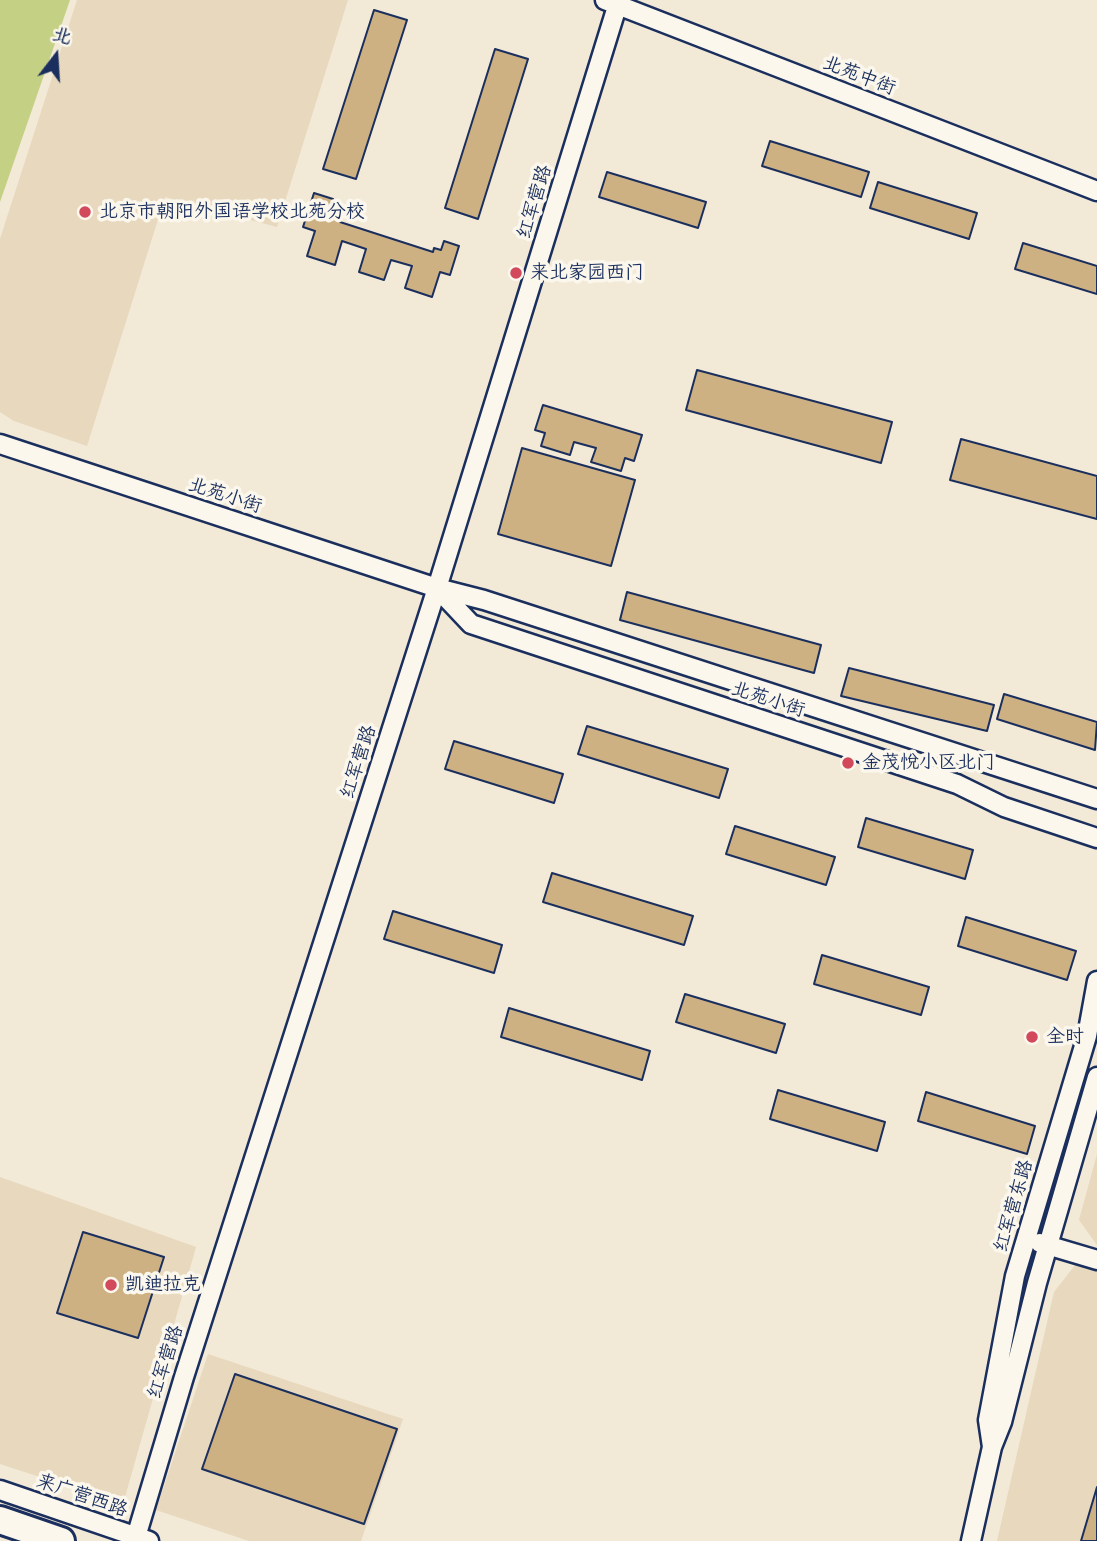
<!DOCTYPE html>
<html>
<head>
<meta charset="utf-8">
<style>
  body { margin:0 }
  #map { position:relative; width:1097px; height:1541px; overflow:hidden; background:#f2e9d7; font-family:"Shantell Sans","LXGW WenKai TC",sans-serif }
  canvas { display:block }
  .north { position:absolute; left:21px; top:21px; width:70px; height:70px; -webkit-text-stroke:5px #fbf7ec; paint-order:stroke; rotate:17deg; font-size:19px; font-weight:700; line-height:28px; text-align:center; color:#1b2f5e }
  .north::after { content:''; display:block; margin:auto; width:24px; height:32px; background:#1b2f5e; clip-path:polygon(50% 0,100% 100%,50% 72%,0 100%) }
</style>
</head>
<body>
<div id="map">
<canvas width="1097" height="1541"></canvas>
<div class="north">北</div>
</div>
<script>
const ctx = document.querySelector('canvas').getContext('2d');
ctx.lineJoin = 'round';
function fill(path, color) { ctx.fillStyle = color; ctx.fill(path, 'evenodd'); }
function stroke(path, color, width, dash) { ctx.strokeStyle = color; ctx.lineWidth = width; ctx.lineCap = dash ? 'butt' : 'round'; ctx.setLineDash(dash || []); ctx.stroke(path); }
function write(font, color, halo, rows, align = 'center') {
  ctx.font = font + ' "Shantell Sans","LXGW WenKai TC",sans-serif'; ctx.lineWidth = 7; ctx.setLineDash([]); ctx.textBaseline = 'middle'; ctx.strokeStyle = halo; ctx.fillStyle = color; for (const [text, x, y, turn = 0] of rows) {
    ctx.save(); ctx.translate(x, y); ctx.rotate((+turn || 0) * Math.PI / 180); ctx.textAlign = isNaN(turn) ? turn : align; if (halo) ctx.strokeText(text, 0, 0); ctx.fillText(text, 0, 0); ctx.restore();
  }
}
fill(new Path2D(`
  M 77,0 L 348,0 L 277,227 L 165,197 L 87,446 L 14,421 L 0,412 L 0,239 Z
  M 1097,1154 L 1097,1245 L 1079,1220 Z
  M 0,1177 L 196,1247 L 123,1504 L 0,1464 Z
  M 1076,1264 L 1097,1271 L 1097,1541 L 997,1541 L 1054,1292 Z
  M 208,1354 L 403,1419 L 361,1541 L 249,1541 L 156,1510 Z`), '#e7d8be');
fill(new Path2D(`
  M 0,0 L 70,0 L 0,202 Z`), '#c4d083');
const building = new Path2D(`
  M 374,10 L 407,20 L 356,179 L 323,169 Z
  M 495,49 L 528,59 L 478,219 L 445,208 Z
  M 770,141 L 869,172 L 861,197 L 762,166 Z
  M 607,172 L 706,202 L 698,228 L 599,197 Z
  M 878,182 L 977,213 L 969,239 L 870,208 Z
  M 314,193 L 333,199 L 329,211 L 342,215 L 340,222 L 433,252 L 434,248 L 441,250 L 444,241 L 459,246 L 450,275 L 440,272 L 432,297 L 405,288 L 412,266 L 391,260 L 384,280 L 359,272 L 366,249 L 342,241 L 335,265 L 307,256 L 315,231 L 303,227 Z
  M 1023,243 L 1097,266 L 1097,294 L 1015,269 Z
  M 697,370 L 892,422 L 881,463 L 686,410 Z
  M 543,405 L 642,435 L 634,461 L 625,458 L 621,471 L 591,462 L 596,448 L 574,442 L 570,455 L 541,446 L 545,433 L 535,430 Z
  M 961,439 L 1097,476 L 1097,519 L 950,480 Z
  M 522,448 L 635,480 L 611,566 L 498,534 Z
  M 627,592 L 821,645 L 814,673 L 620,620 Z
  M 849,668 L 994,705 L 987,731 L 841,696 Z
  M 1004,694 L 1097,722 L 1095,750 L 997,719 Z
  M 587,726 L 728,769 L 719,798 L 578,754 Z
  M 454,741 L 563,774 L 554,803 L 445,769 Z
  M 866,818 L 973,850 L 965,879 L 858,847 Z
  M 735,826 L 835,857 L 826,885 L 726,854 Z
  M 552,873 L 693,916 L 684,945 L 543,902 Z
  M 393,911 L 502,945 L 494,973 L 384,939 Z
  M 966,917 L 1076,951 L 1067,980 L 958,946 Z
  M 822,955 L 929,987 L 921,1015 L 814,984 Z
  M 685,994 L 785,1024 L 776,1053 L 676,1022 Z
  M 509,1008 L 650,1051 L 642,1080 L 501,1037 Z
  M 778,1090 L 885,1122 L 877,1151 L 770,1119 Z
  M 926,1092 L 1035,1126 L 1027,1154 L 918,1121 Z
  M 83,1232 L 164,1257 L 138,1338 L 57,1313 Z
  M 235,1374 L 397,1429 L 364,1524 L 202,1469 Z
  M 1097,1487 L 1097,1541 L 1081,1541 Z`);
fill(building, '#cdb182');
stroke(building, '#1b2f5e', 2);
const tertiary = new Path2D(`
  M 605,0 L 1097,191
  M 0,444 L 437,588 L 484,600 L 1097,799
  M 437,588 L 471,624 L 957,784 L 1004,807 L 1097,838
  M 1040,1243 L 1097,1260
  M 992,1447 L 988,1420 L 1015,1276 L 1087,1036 L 1097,981
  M 0,1490 L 149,1541
  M 136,1537 L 184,1377 L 437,588 L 619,0
  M 971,1541 L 992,1447 L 1002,1422 L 1037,1283 L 1097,1077`);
const motorway = new Path2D(`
  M 0,1520 L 61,1541`);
stroke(tertiary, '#1b2f5e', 23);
stroke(motorway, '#1b2f5e', 32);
stroke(tertiary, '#fbf7ec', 18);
stroke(motorway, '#fbf7ec', 26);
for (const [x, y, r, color] of [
  [85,212,7,"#d1495b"],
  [516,273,7,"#d1495b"],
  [848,763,7,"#d1495b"],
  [1032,1037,7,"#d1495b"],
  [111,1285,7,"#d1495b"]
]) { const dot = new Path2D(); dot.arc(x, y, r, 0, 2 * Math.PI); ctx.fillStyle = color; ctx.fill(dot); stroke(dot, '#fbf7ec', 2.5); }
write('19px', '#1b2f5e', '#fbf7ec', [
  ["北苑中街",859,76,21],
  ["红军营路",535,202,-73],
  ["北苑小街",225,496,18],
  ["北苑小街",768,700,18],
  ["红军营路",359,762,-72],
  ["红军营东路",1014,1206,-74],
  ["红军营路",166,1362,-72],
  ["来广营西路",82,1496,19]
]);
write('19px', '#1b2f5e', '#fbf7ec', [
  ["北京市朝阳外国语学校北苑分校",99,212],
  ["来北家园西门",530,273],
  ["金茂悦小区北门",862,763],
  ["全时",1046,1037],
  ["凯迪拉克",125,1285]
], 'left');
</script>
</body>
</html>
